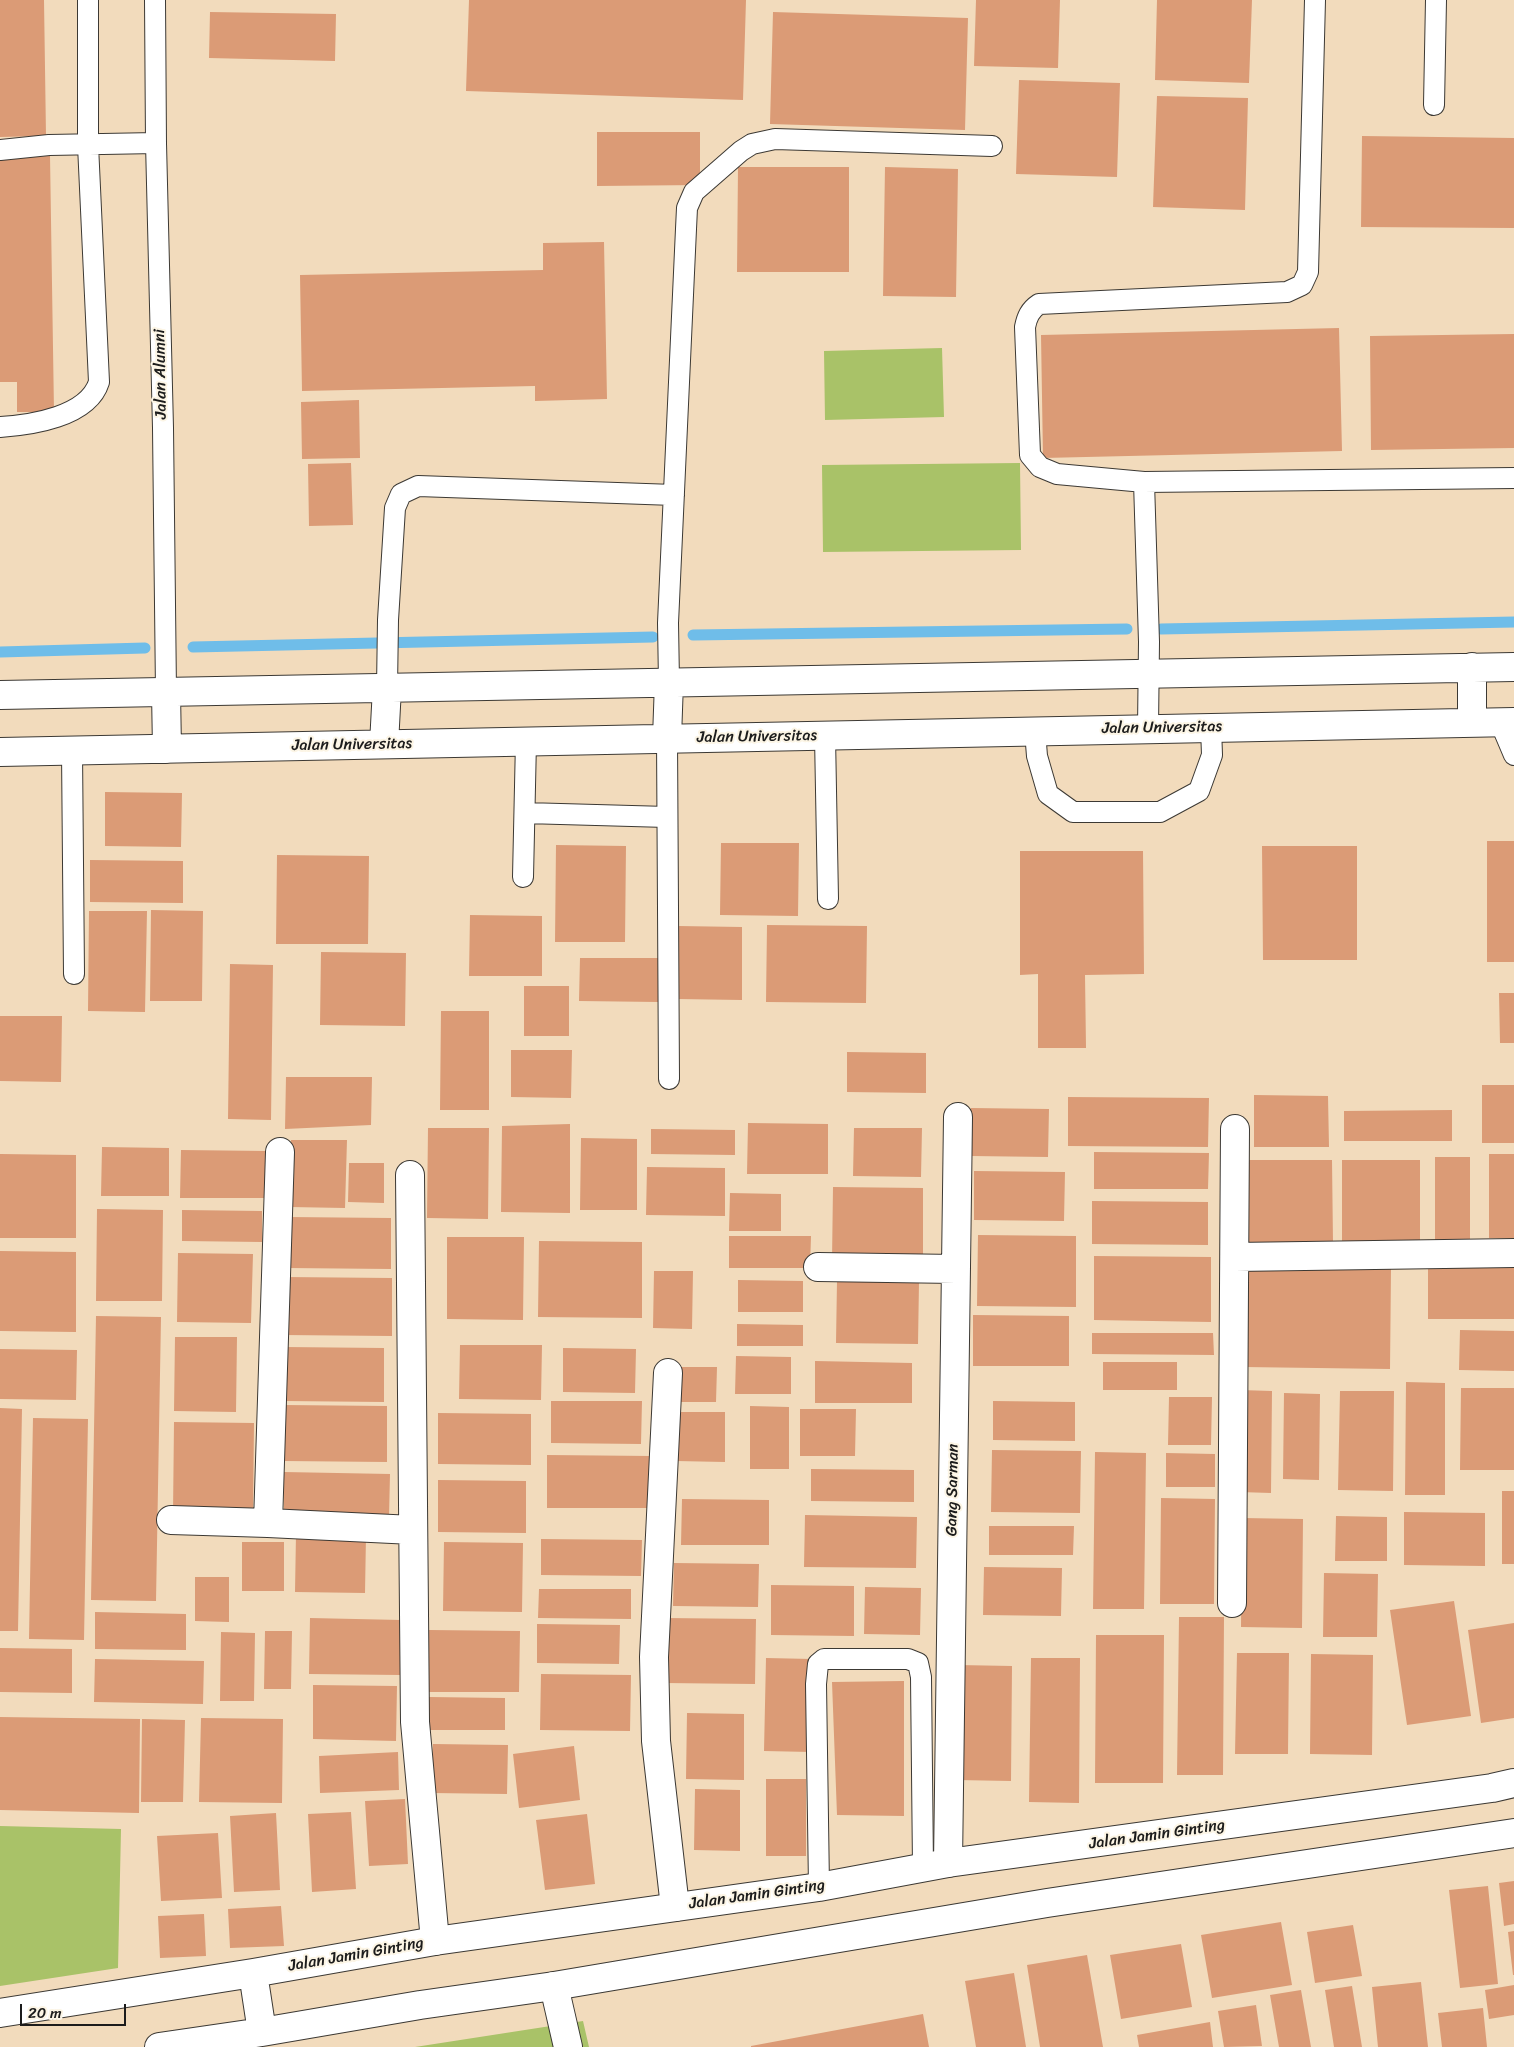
<!DOCTYPE html>
<html>
<head>
<meta charset="utf-8">
<style>
  body { margin:0 }
  #map { position:relative; width:1514px; height:2047px; overflow:hidden; background:#f2dbbc; font-family:Sriracha,sans-serif }
  canvas { display:block }
  .scale { position:absolute; left:20px; top:2004px; width:106px; height:22px; box-sizing:border-box; border:2px solid #1c1c1c; border-top:0; padding-left:6px; font-size:15px; line-height:18px; white-space:nowrap; color:#1c1c1c; -webkit-text-stroke:4px #fcf5e5; paint-order:stroke }
</style>
</head>
<body>
<div id="map">
<canvas width="1514" height="2047"></canvas>
<div class="scale">20 m</div>
</div>
<script>
const ctx = document.querySelector('canvas').getContext('2d');
ctx.lineJoin = 'round';
function fill(path, color) { ctx.fillStyle = color; ctx.fill(path, 'evenodd'); }
function stroke(path, color, width, dash) { ctx.strokeStyle = color; ctx.lineWidth = width; ctx.lineCap = dash ? 'butt' : 'round'; ctx.setLineDash(dash || []); ctx.stroke(path); }
function write(font, color, halo, rows, align = 'center') {
  ctx.font = font + ' Sriracha,sans-serif'; ctx.lineWidth = 4; ctx.setLineDash([]); ctx.textBaseline = 'middle'; ctx.strokeStyle = halo; ctx.fillStyle = color; for (const [text, x, y, turn = 0] of rows) {
    ctx.save(); ctx.translate(x, y); ctx.rotate((+turn || 0) * Math.PI / 180); ctx.textAlign = isNaN(turn) ? turn : align; if (halo) ctx.strokeText(text, 0, 0); ctx.fillText(text, 0, 0); ctx.restore();
  }
}
fill(new Path2D(`
  M 942,348 L 944,417 L 825,420 L 824,351 Z
  M 1020,463 L 1021,550 L 823,552 L 822,465 Z
  M 0,1826 L 121,1829 L 118,1968 L 0,1986 Z
  M 583,2021 L 589,2047 L 415,2047 Z`), '#a9c268');
stroke(new Path2D(`
  M 1161,629 L 1514,622
  M 693,635 L 1127,629
  M 193,647 L 653,637
  M 0,652 L 145,648`), '#6fbde9', 11);
fill(new Path2D(`
  M 0,0 L 44,0 L 46,136 L 0,137 Z
  M 469,0 L 746,0 L 743,100 L 466,91 Z
  M 976,0 L 1060,0 L 1058,68 L 974,66 Z
  M 1157,0 L 1252,0 L 1249,83 L 1155,80 Z
  M 210,12 L 336,14 L 335,61 L 209,58 Z
  M 773,12 L 968,18 L 965,130 L 770,124 Z
  M 1019,80 L 1120,83 L 1117,177 L 1016,174 Z
  M 1157,96 L 1248,98 L 1245,210 L 1153,207 Z
  M 597,132 L 700,132 L 700,185 L 597,186 Z
  M 1362,136 L 1514,138 L 1514,228 L 1361,227 Z
  M 50,156 L 54,412 L 17,412 L 17,382 L 0,382 L 0,157 Z
  M 738,167 L 849,167 L 849,272 L 737,272 Z
  M 885,167 L 958,169 L 956,297 L 883,296 Z
  M 604,242 L 607,399 L 535,401 L 535,386 L 302,391 L 300,275 L 543,270 L 543,243 Z
  M 1339,328 L 1342,451 L 1043,458 L 1041,335 Z
  M 1514,334 L 1514,448 L 1371,450 L 1370,336 Z
  M 359,400 L 360,458 L 302,459 L 301,402 Z
  M 351,463 L 353,525 L 309,526 L 308,464 Z
  M 105,792 L 182,793 L 181,847 L 105,846 Z
  M 1487,841 L 1514,841 L 1514,962 L 1487,962 Z
  M 721,843 L 799,843 L 798,916 L 720,915 Z
  M 556,845 L 626,846 L 625,942 L 555,942 Z
  M 1262,846 L 1357,846 L 1357,960 L 1263,960 Z
  M 1020,851 L 1143,851 L 1144,974 L 1085,975 L 1086,1048 L 1038,1048 L 1038,974 L 1020,975 Z
  M 277,855 L 369,856 L 368,944 L 276,944 Z
  M 90,860 L 183,861 L 183,903 L 90,902 Z
  M 151,910 L 203,911 L 202,1001 L 150,1001 Z
  M 89,911 L 147,911 L 145,1012 L 88,1011 Z
  M 470,915 L 542,916 L 542,976 L 469,976 Z
  M 767,925 L 867,926 L 866,1003 L 766,1002 Z
  M 678,926 L 742,927 L 742,1000 L 677,999 Z
  M 321,952 L 406,953 L 405,1026 L 320,1025 Z
  M 580,958 L 659,958 L 658,1002 L 579,1001 Z
  M 230,964 L 273,965 L 271,1120 L 228,1119 Z
  M 524,986 L 569,986 L 569,1036 L 524,1036 Z
  M 1499,993 L 1514,993 L 1514,1043 L 1500,1043 Z
  M 441,1011 L 489,1011 L 489,1110 L 440,1110 Z
  M 0,1016 L 62,1016 L 61,1082 L 0,1081 Z
  M 511,1050 L 572,1050 L 571,1098 L 511,1097 Z
  M 847,1052 L 926,1053 L 926,1093 L 847,1092 Z
  M 286,1077 L 372,1077 L 371,1125 L 285,1129 Z
  M 1482,1085 L 1514,1085 L 1514,1143 L 1482,1143 Z
  M 1254,1095 L 1328,1096 L 1329,1147 L 1254,1147 Z
  M 1068,1097 L 1209,1098 L 1208,1147 L 1068,1146 Z
  M 971,1108 L 1049,1109 L 1048,1157 L 971,1156 Z
  M 1452,1110 L 1452,1141 L 1344,1141 L 1344,1111 Z
  M 748,1123 L 828,1124 L 828,1174 L 747,1174 Z
  M 570,1124 L 570,1213 L 501,1212 L 502,1126 Z
  M 428,1128 L 489,1128 L 488,1219 L 427,1218 Z
  M 854,1128 L 922,1128 L 921,1177 L 853,1176 Z
  M 651,1129 L 735,1130 L 735,1155 L 651,1154 Z
  M 581,1138 L 637,1139 L 637,1210 L 580,1210 Z
  M 291,1140 L 347,1140 L 345,1208 L 290,1207 Z
  M 102,1147 L 169,1148 L 169,1196 L 101,1196 Z
  M 181,1150 L 267,1151 L 267,1198 L 180,1198 Z
  M 1094,1152 L 1209,1153 L 1208,1189 L 1094,1189 Z
  M 0,1154 L 76,1155 L 76,1238 L 0,1238 Z
  M 1489,1154 L 1514,1154 L 1514,1238 L 1489,1238 Z
  M 1435,1157 L 1470,1157 L 1470,1246 L 1435,1246 Z
  M 1243,1160 L 1332,1160 L 1333,1243 L 1243,1243 Z
  M 1342,1160 L 1420,1160 L 1420,1242 L 1342,1242 Z
  M 349,1163 L 384,1163 L 384,1203 L 348,1202 Z
  M 647,1167 L 725,1168 L 725,1216 L 646,1215 Z
  M 974,1171 L 1065,1172 L 1064,1221 L 974,1220 Z
  M 833,1187 L 923,1188 L 923,1262 L 832,1261 Z
  M 730,1193 L 781,1194 L 781,1231 L 729,1231 Z
  M 1092,1201 L 1208,1202 L 1208,1245 L 1092,1244 Z
  M 97,1209 L 163,1210 L 162,1301 L 96,1301 Z
  M 182,1210 L 262,1211 L 262,1242 L 182,1241 Z
  M 288,1217 L 391,1218 L 391,1269 L 288,1268 Z
  M 978,1235 L 1076,1236 L 1076,1307 L 977,1306 Z
  M 729,1236 L 811,1236 L 810,1268 L 729,1268 Z
  M 447,1237 L 524,1237 L 523,1320 L 447,1319 Z
  M 539,1241 L 642,1242 L 642,1318 L 538,1317 Z
  M 0,1251 L 76,1252 L 76,1332 L 0,1331 Z
  M 178,1253 L 253,1254 L 251,1323 L 177,1322 Z
  M 1094,1256 L 1211,1257 L 1211,1322 L 1094,1320 Z
  M 1428,1264 L 1514,1265 L 1514,1319 L 1428,1319 Z
  M 1245,1268 L 1391,1269 L 1390,1369 L 1244,1367 Z
  M 654,1271 L 693,1271 L 692,1329 L 653,1328 Z
  M 284,1277 L 392,1278 L 392,1336 L 283,1335 Z
  M 738,1280 L 803,1281 L 803,1312 L 738,1312 Z
  M 837,1281 L 919,1282 L 918,1344 L 836,1343 Z
  M 973,1315 L 1069,1316 L 1069,1366 L 973,1366 Z
  M 96,1316 L 161,1317 L 156,1601 L 91,1600 Z
  M 737,1324 L 803,1325 L 803,1346 L 737,1346 Z
  M 1460,1330 L 1514,1331 L 1514,1371 L 1459,1370 Z
  M 1092,1333 L 1213,1333 L 1214,1355 L 1092,1354 Z
  M 175,1337 L 237,1337 L 236,1412 L 174,1411 Z
  M 460,1345 L 542,1345 L 541,1400 L 459,1399 Z
  M 285,1347 L 384,1348 L 384,1402 L 284,1401 Z
  M 563,1348 L 636,1349 L 635,1393 L 563,1392 Z
  M 0,1349 L 77,1350 L 76,1400 L 0,1399 Z
  M 736,1356 L 791,1357 L 791,1394 L 735,1394 Z
  M 815,1361 L 912,1363 L 912,1403 L 815,1403 Z
  M 1103,1362 L 1177,1362 L 1177,1390 L 1103,1390 Z
  M 677,1367 L 717,1367 L 716,1402 L 677,1402 Z
  M 1406,1382 L 1445,1383 L 1445,1495 L 1405,1495 Z
  M 1461,1388 L 1514,1388 L 1514,1470 L 1460,1470 Z
  M 1240,1390 L 1272,1391 L 1271,1493 L 1239,1492 Z
  M 1340,1391 L 1394,1391 L 1393,1491 L 1338,1490 Z
  M 1284,1393 L 1320,1394 L 1319,1480 L 1283,1479 Z
  M 1169,1397 L 1212,1397 L 1211,1445 L 1168,1445 Z
  M 551,1401 L 642,1401 L 641,1444 L 551,1443 Z
  M 993,1401 L 1075,1402 L 1075,1441 L 993,1440 Z
  M 284,1405 L 387,1406 L 387,1462 L 284,1461 Z
  M 750,1406 L 789,1407 L 789,1469 L 750,1469 Z
  M 0,1408 L 22,1409 L 18,1631 L 0,1631 Z
  M 800,1409 L 856,1409 L 855,1456 L 800,1456 Z
  M 677,1412 L 725,1412 L 725,1462 L 676,1461 Z
  M 438,1413 L 531,1414 L 531,1465 L 438,1464 Z
  M 33,1418 L 88,1419 L 84,1640 L 29,1639 Z
  M 174,1422 L 254,1423 L 253,1515 L 173,1514 Z
  M 992,1450 L 1081,1451 L 1080,1513 L 991,1512 Z
  M 1095,1452 L 1146,1453 L 1144,1609 L 1093,1609 Z
  M 1166,1453 L 1215,1454 L 1215,1487 L 1166,1487 Z
  M 547,1455 L 651,1456 L 650,1508 L 547,1508 Z
  M 811,1469 L 914,1470 L 914,1502 L 811,1501 Z
  M 284,1472 L 390,1474 L 389,1517 L 284,1516 Z
  M 438,1480 L 526,1481 L 526,1533 L 438,1532 Z
  M 1502,1491 L 1514,1491 L 1514,1564 L 1502,1564 Z
  M 1161,1498 L 1215,1499 L 1214,1604 L 1160,1604 Z
  M 682,1499 L 769,1500 L 769,1545 L 681,1545 Z
  M 1404,1512 L 1485,1513 L 1485,1566 L 1404,1565 Z
  M 805,1515 L 917,1517 L 916,1568 L 804,1567 Z
  M 1336,1516 L 1387,1517 L 1387,1561 L 1335,1561 Z
  M 1242,1518 L 1303,1519 L 1302,1628 L 1241,1627 Z
  M 989,1526 L 1074,1526 L 1073,1555 L 989,1555 Z
  M 296,1534 L 366,1535 L 365,1593 L 295,1592 Z
  M 541,1539 L 642,1540 L 641,1576 L 541,1575 Z
  M 242,1542 L 284,1542 L 284,1591 L 242,1591 Z
  M 444,1542 L 523,1543 L 522,1612 L 443,1611 Z
  M 674,1563 L 759,1564 L 758,1607 L 673,1606 Z
  M 984,1567 L 1062,1568 L 1061,1616 L 983,1615 Z
  M 1324,1573 L 1378,1574 L 1377,1637 L 1323,1637 Z
  M 195,1577 L 229,1577 L 229,1622 L 195,1621 Z
  M 771,1585 L 854,1586 L 854,1636 L 771,1635 Z
  M 865,1587 L 921,1588 L 920,1635 L 864,1634 Z
  M 539,1589 L 631,1589 L 631,1619 L 538,1618 Z
  M 1454,1601 L 1471,1716 L 1407,1725 L 1390,1610 Z
  M 95,1612 L 186,1614 L 186,1650 L 95,1649 Z
  M 1179,1617 L 1224,1617 L 1223,1775 L 1177,1775 Z
  M 310,1618 L 401,1620 L 400,1675 L 309,1674 Z
  M 665,1618 L 756,1619 L 755,1684 L 664,1683 Z
  M 1514,1623 L 1514,1718 L 1481,1723 L 1468,1630 Z
  M 537,1624 L 620,1625 L 619,1664 L 537,1663 Z
  M 429,1630 L 520,1631 L 519,1692 L 428,1692 Z
  M 265,1631 L 292,1631 L 291,1689 L 264,1689 Z
  M 221,1632 L 255,1633 L 254,1701 L 220,1701 Z
  M 1096,1635 L 1164,1635 L 1163,1783 L 1095,1783 Z
  M 0,1648 L 72,1649 L 72,1693 L 0,1692 Z
  M 1237,1653 L 1289,1653 L 1288,1754 L 1235,1754 Z
  M 1311,1654 L 1373,1655 L 1372,1755 L 1310,1754 Z
  M 766,1658 L 812,1659 L 811,1752 L 764,1751 Z
  M 1031,1658 L 1080,1658 L 1079,1803 L 1029,1802 Z
  M 95,1659 L 204,1661 L 203,1704 L 94,1702 Z
  M 958,1665 L 1012,1666 L 1011,1781 L 957,1780 Z
  M 541,1674 L 631,1675 L 630,1731 L 540,1730 Z
  M 904,1681 L 904,1816 L 837,1815 L 832,1682 Z
  M 313,1685 L 397,1686 L 396,1741 L 313,1739 Z
  M 429,1697 L 505,1698 L 505,1730 L 429,1730 Z
  M 687,1713 L 744,1714 L 744,1780 L 686,1779 Z
  M 0,1717 L 140,1719 L 139,1813 L 0,1810 Z
  M 201,1718 L 283,1719 L 282,1803 L 199,1802 Z
  M 142,1719 L 185,1720 L 183,1802 L 141,1802 Z
  M 433,1744 L 508,1745 L 507,1794 L 432,1793 Z
  M 574,1746 L 580,1800 L 519,1808 L 513,1754 Z
  M 398,1752 L 399,1790 L 320,1793 L 319,1756 Z
  M 766,1779 L 806,1779 L 806,1856 L 766,1856 Z
  M 695,1789 L 740,1790 L 740,1851 L 694,1850 Z
  M 405,1799 L 408,1864 L 369,1866 L 365,1801 Z
  M 351,1812 L 356,1889 L 312,1892 L 308,1814 Z
  M 276,1813 L 280,1890 L 234,1892 L 230,1816 Z
  M 587,1814 L 595,1884 L 545,1890 L 536,1820 Z
  M 218,1833 L 222,1898 L 161,1901 L 157,1836 Z
  M 1514,1881 L 1514,1924 L 1504,1926 L 1499,1883 Z
  M 1488,1886 L 1498,1984 L 1460,1988 L 1449,1890 Z
  M 281,1906 L 284,1946 L 230,1948 L 228,1909 Z
  M 204,1914 L 206,1956 L 160,1958 L 158,1916 Z
  M 1281,1922 L 1292,1985 L 1212,1998 L 1201,1935 Z
  M 1353,1925 L 1362,1976 L 1315,1983 L 1307,1932 Z
  M 1514,1931 L 1514,1975 L 1513,1975 L 1508,1932 Z
  M 1181,1944 L 1192,2007 L 1121,2019 L 1110,1955 Z
  M 1087,1955 L 1103,2047 L 1040,2047 L 1027,1965 Z
  M 1014,1973 L 1026,2047 L 976,2047 L 965,1981 Z
  M 1421,1982 L 1428,2047 L 1378,2047 L 1372,1987 Z
  M 1514,1985 L 1514,2015 L 1489,2019 L 1485,1990 Z
  M 1352,1986 L 1362,2047 L 1334,2047 L 1325,1990 Z
  M 1301,1990 L 1311,2047 L 1279,2047 L 1270,1995 Z
  M 1256,2005 L 1262,2046 L 1224,2047 L 1218,2011 Z
  M 1483,2008 L 1487,2047 L 1442,2047 L 1438,2013 Z
  M 923,2014 L 929,2047 L 751,2047 L 751,2046 Z
  M 1210,2022 L 1213,2047 L 1139,2047 L 1137,2035 Z`), '#db9b76');
const service = new Path2D(`
  M 155,0 L 156,143 L 163,428 L 166,692
  M 1315,0 L 1308,272 L 1302,285 L 1287,292 L 1039,304 C 1030,310 1027,317 1025,327 L 1030,455 L 1040,467 L 1057,474 L 1144,482 L 1514,478
  M 1434,105 L 1436,0
  M 0,150 L 49,145 L 156,143
  M 0,427 C 31,425 88,417 99,382 L 88,145 L 88,0
  M 1144,482 L 1149,642 L 1148,728
  M 669,682 L 668,623 L 686,229 L 687,208 L 694,192 L 741,151 L 752,144 L 775,139 L 992,146
  M 387,688 L 388,620 L 395,508 L 401,494 L 418,486 L 674,495
  M 1500,722 L 1514,755
  M 1035,731 L 1037,756 L 1048,794 L 1073,812 L 1160,812 L 1199,791 L 1212,755 L 1211,727
  M 825,736 L 828,899
  M 667,738 L 669,1079
  M 72,751 L 74,974
  M 525,813 L 667,817
  M 523,877 L 526,741
  M 819,1887 L 816,1684 L 818,1664 L 824,1659 L 908,1659 L 918,1663 L 921,1677 L 923,1867`);
const minor = new Path2D(`
  M 1472,667 L 1472,723
  M 166,692 L 167,749
  M 0,695 L 1514,667
  M 667,738 L 669,682
  M 384,744 L 387,688
  M 0,752 L 1514,722
  M 280,1152 L 268,1523 L 413,1530
  M 410,1175 L 415,1722 L 435,1941
  M 1235,1257 L 1514,1253
  M 818,1267 L 956,1269
  M 668,1373 L 654,1657 L 656,1741 L 675,1907
  M 171,1520 L 268,1523
  M 1232,1603 L 1235,1129
  M 948,1863 L 958,1117
  M 554,1986 L 568,2047`);
const primary = new Path2D(`
  M 253,1973 L 262,2032
  M 0,2013 L 253,1973 L 435,1941 L 819,1887 L 948,1863 L 1492,1788 L 1514,1783
  M 159,2047 L 262,2032 L 420,2005 L 554,1986 L 1047,1903 L 1514,1833`);
stroke(service, '#3c3934', 22);
stroke(minor, '#3c3934', 30);
stroke(primary, '#3c3934', 30);
stroke(service, '#fff', 20);
stroke(minor, '#fff', 28);
stroke(primary, '#fff', 28);
write('16px', '#1c1c1c', '#fcf5e5', [
  ["Jalan Alumni",161,374,-91],
  ["Jalan Universitas",1162,728,-1],
  ["Jalan Universitas",757,737,-1],
  ["Jalan Universitas",352,745,-1],
  ["Gang Sarman",953,1490,-89],
  ["Jalan Jamin Ginting",1157,1835,-8],
  ["Jalan Jamin Ginting",757,1895,-8],
  ["Jalan Jamin Ginting",356,1955,-10]
]);
</script>
</body>
</html>
